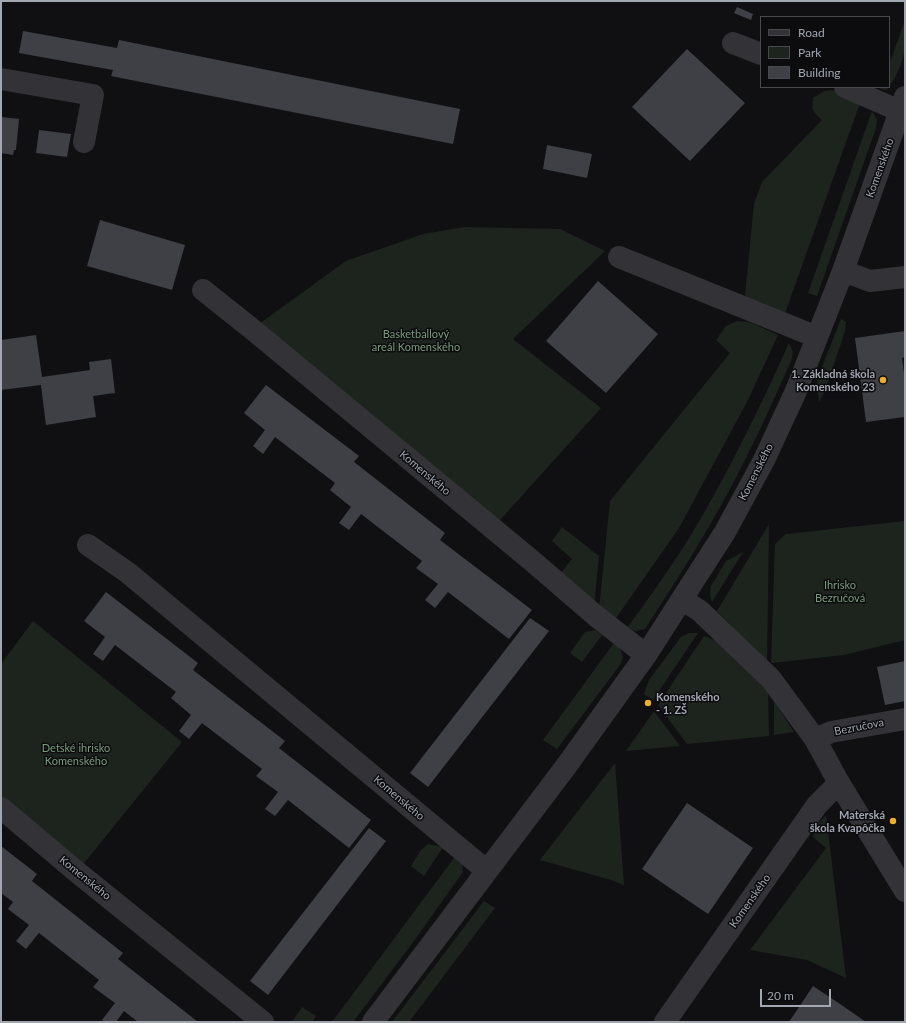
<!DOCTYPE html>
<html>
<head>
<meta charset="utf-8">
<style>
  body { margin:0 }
  #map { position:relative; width:906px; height:1023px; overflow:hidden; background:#101012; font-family:Lato,sans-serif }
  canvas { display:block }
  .frame { position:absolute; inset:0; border:2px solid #a2a7b2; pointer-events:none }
  .legend { position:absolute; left:760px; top:16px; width:130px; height:72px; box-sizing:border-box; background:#0c0b0d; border:1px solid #48494f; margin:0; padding:5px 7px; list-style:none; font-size:12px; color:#a2a7b2 }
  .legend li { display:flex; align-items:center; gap:8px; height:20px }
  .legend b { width:20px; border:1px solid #48494f }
  .scale { position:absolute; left:760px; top:989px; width:71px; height:18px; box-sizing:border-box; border:2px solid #a2a7b2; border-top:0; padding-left:5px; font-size:12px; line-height:14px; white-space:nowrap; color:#a2a7b2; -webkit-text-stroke:3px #0c0b0d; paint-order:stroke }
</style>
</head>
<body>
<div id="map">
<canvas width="906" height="1023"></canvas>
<div class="frame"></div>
<ul class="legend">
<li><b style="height:5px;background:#323237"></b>Road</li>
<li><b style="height:11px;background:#1d241e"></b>Park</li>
<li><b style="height:11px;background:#3f4045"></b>Building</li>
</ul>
<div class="scale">20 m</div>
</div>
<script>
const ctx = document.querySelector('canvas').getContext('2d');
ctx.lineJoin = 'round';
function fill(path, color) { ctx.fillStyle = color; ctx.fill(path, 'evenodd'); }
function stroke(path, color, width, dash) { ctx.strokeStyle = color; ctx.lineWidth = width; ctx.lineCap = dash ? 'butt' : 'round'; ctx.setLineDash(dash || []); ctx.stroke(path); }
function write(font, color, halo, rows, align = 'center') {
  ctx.font = font + ' Lato,sans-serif'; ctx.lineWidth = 3; ctx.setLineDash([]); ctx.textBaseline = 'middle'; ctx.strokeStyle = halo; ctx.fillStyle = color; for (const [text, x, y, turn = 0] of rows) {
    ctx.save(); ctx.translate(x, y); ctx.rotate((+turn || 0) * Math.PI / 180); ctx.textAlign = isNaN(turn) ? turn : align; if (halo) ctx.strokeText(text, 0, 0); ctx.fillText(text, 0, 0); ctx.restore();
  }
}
fill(new Path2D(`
  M 905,20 C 905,29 906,39 905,48 C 904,59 894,84 886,90 L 880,89 L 881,87 L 889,87 L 889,65 Z
  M 833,90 L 860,103 L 784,316 L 747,302 L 745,295 L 754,204 L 762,182 L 822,120 C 813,111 811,112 813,98 L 824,91 Z
  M 872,111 L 877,120 L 876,128 L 817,296 L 808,293 Z
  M 465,227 L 560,229 L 605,251 L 513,339 L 601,408 L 492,529 L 252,329 L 346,261 L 423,234 Z
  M 841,319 L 846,322 L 845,331 L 825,391 L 819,402 L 817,385 L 818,377 Z
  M 737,321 L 749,322 L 778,335 L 748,400 L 679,528 L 614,621 L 599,609 L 610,501 L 730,353 L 716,340 L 726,326 Z
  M 789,343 L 793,352 L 791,361 C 776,394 762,427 745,460 C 716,518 681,574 645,629 L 636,631 L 627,628 C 648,599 669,570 688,540 C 726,477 759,410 789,343 Z
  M 905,521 L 905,640 L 844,655 L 771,663 L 775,544 L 786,534 Z
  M 769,524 L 767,662 L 717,611 Z
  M 562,527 L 599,556 L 594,606 L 559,575 L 572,559 L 552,541 Z
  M 743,552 L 712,602 L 710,594 L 711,586 L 726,561 Z
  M 33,621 L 182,742 L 77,872 L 1,811 L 1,664 Z
  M 595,630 L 602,635 L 582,662 L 570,653 L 585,632 Z
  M 689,633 L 698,633 L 653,700 L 644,694 L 649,680 L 681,637 Z
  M 704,636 C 729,643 751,673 768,692 L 769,736 L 687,744 L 658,705 Z
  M 614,643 L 620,647 L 623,657 L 620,665 L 557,749 L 543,740 Z
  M 774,701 L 794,732 L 774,735 Z
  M 654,711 L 680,746 L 626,751 Z
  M 615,763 L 624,885 L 611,880 L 540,860 Z
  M 826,815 L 846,978 L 807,960 L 750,950 L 826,848 L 813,837 L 816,826 Z
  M 428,844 L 443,847 L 424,876 L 411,866 L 421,850 Z
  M 454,858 L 462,864 L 463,872 L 411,945 L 353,1022 L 332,1022 Z
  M 484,901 L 495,908 L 409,1022 L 392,1022 Z
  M 302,1007 L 316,1016 L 312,1022 L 292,1022 Z`), '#1d241e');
fill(new Path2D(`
  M 737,7 L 753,14 L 751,20 L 734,13 Z
  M 23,31 L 117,48 L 119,40 L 460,109 L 453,144 L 111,76 L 113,70 L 19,53 Z
  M 687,49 L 745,103 L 690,161 L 632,107 Z
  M 1,117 L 19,119 L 16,150 L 14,150 L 13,155 L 1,153 Z
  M 39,130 L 71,134 L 67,157 L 36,153 Z
  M 547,145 L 592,154 L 587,178 L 543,169 Z
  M 100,220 L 185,245 L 172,290 L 87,266 Z
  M 598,281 L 658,334 L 606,393 L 546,341 Z
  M 905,331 L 905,357 L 902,358 L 905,381 L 905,417 L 866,422 L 855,338 Z
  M 36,335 L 42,377 L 90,370 L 89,362 L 111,359 L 115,393 L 93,396 L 96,417 L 46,425 L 41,385 L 1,390 L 1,340 Z
  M 266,385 L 359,456 L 354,462 L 445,533 L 440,540 L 532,610 L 509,639 L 448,592 L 435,608 L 425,600 L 438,584 L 416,568 L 422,561 L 361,514 L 349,530 L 339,523 L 351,507 L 330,490 L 335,483 L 275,437 L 263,454 L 253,446 L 265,430 L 244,413 Z
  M 106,592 L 198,663 L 193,670 L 285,741 L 279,748 L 371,820 L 349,848 L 288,800 L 275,816 L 265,809 L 278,792 L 256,776 L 262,769 L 202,723 L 189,739 L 179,731 L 191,715 L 171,698 L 176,692 L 115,645 L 103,661 L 93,654 L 105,637 L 84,621 Z
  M 530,618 L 549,631 L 428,787 L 410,773 Z
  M 905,661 L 905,701 L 885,705 L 877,667 Z
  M 687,803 L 753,848 L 708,914 L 642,869 Z
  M 369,828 L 386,841 L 268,995 L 250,981 Z
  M 1,846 L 37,874 L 32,881 L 123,953 L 118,959 L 198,1022 L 138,1022 L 124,1011 L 116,1022 L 105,1022 L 102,1020 L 115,1003 L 93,987 L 99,980 L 39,933 L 26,949 L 16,941 L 29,925 L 8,909 L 13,902 L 1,893 Z
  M 813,986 L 840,1004 L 866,1022 L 789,1022 Z`), '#3f4045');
stroke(new Path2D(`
  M 733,43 L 761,54
  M 1,79 L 93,95 L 84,142
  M 845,87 L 900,111
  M 619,257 L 817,337
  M 843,271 L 870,281 L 905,277
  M 203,290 L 252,329 L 531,560 L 596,616 L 646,655
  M 88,545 L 127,572 L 487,871
  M 683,600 L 700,611 L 771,679 L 815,739 L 839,783 L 905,891
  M 815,739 L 831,732 L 905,719
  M 1,808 L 77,872 L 263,1022
  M 373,1022 L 567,765 L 646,655 L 725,532 L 764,460 L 796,391 L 843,271 L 905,97
  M 665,1022 L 817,805 L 839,783`), '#323237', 22);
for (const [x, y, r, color] of [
  [883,380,4,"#e9ae32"],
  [648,703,4,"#e9ae32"],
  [893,821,4,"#e9ae32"]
]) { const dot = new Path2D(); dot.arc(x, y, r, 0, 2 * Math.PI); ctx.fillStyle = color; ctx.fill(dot); stroke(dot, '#0c0b0d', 1.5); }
write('11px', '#a2a7b2', '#0c0b0d', [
  ["Komenského",880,168,-70],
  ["Komenského",756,472,-63],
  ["Komenského",425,473,40],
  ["Bezručova",859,727,-11],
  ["Komenského",399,798,40],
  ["Komenského",85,878,39],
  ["Komenského",750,901,-55]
]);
write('11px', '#7a9c7d', '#0c0b0d', [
  ["Basketballový",416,334],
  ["areál Komenského",416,347],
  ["Ihrisko",840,585],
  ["Bezručová",840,598],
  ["Detské ihrisko",76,748],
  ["Komenského",76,761]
]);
write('bold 11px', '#a2a7b2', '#0c0b0d', [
  ["1. Základná škola",875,374],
  ["Komenského 23",875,387],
  ["Komenského",656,697,"left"],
  ["- 1. ZŠ",656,710,"left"],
  ["Materská",885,815],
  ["škola Kvapôčka",885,828]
], 'right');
</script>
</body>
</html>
